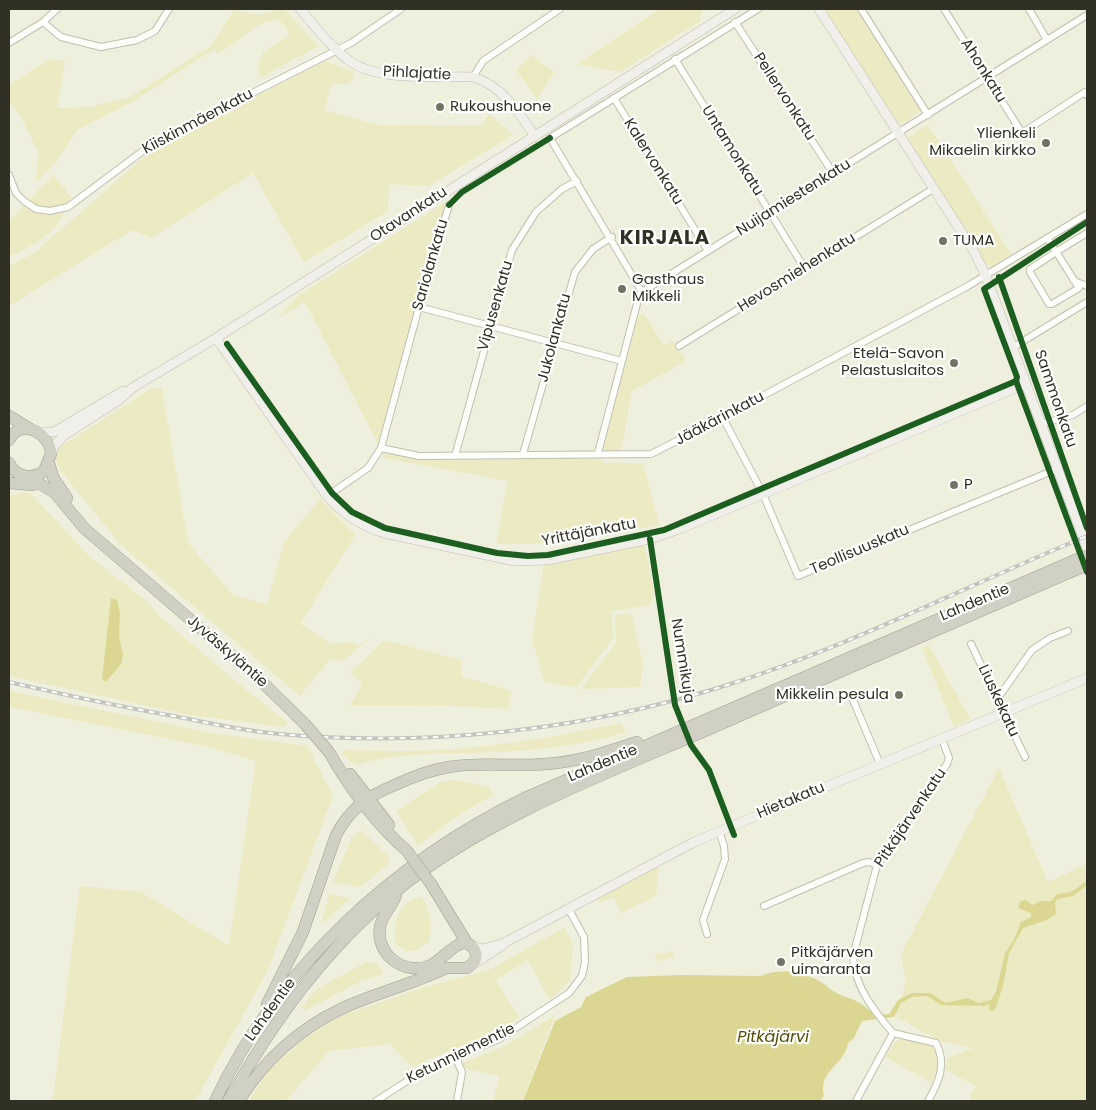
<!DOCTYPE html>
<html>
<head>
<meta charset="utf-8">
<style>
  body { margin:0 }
  #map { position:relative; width:1096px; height:1110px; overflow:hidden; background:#efefdd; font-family:Poppins,sans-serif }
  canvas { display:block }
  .frame { position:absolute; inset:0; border:10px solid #303024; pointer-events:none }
</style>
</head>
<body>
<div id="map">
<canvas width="1096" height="1110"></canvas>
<div class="frame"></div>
</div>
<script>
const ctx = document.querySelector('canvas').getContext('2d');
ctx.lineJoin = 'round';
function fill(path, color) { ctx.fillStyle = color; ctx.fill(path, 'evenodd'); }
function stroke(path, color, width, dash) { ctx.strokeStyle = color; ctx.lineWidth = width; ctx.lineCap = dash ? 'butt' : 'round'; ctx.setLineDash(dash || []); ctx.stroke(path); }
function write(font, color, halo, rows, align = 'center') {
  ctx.font = font + ' Poppins,sans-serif'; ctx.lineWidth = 4.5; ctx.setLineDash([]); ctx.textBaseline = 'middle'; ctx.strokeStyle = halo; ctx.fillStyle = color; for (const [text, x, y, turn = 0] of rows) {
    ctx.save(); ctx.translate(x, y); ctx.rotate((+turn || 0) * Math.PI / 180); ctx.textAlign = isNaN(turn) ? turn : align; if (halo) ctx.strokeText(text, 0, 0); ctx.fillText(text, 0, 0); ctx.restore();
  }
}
fill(new Path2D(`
  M 284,9 L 318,46 L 262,77 L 257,71 L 263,53 L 290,34 L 280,20 L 263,22 L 218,54 L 214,49 L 132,102 L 77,130 L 55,163 L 36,182 L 38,151 L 16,108 L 9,104 L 9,85 L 49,59 L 65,61 L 57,108 L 90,107 L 130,97 L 211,46 L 234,10 L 258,15 Z
  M 660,9 L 702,9 L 699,22 L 692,26 L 620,72 L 577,64 Z
  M 824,9 L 857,9 L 921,111 L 898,126 Z
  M 531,55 L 554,72 L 537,99 L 516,70 Z
  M 325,61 L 354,72 L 350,83 L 332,84 L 324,110 L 382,126 L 484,125 L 488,113 L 513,135 L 428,186 L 389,184 L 388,211 L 304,262 L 253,173 L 151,238 L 132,230 L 9,306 L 9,266 L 33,254 L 152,150 Z
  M 928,125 L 1011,254 L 992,267 L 985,264 L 906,139 Z
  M 53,175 L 71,196 C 66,204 63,218 58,224 C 46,239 26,249 9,256 L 9,221 Z
  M 445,202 L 444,211 L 378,444 L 305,302 L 277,319 L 299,295 Z
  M 644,314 L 664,345 L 673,341 L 686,361 L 632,391 L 621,451 L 603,450 L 638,316 Z
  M 152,388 L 162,389 L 188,543 L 233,595 L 267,604 L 284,542 L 320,499 L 355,535 L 300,624 L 332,644 L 349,642 L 358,646 L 370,638 L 343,661 L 330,659 L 300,696 L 121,545 L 60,470 L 52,452 Z
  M 382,453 L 431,460 L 598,458 L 604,463 L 643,463 L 659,525 L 550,543 L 496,544 L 508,481 L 385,458 Z
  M 29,492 L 89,556 L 149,603 L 158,615 L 233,679 L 288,723 L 284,727 L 190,715 L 9,676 L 9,496 Z
  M 645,545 L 654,594 L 650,605 L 611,611 L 614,637 L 576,687 L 545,682 L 532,640 L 544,565 Z
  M 631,613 L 643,664 L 640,687 L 581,689 L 616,643 L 615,615 Z
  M 384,640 L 461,660 L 461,676 L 512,691 L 508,709 L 457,706 L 350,705 L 362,684 L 351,672 Z
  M 929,645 L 970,719 L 954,727 L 922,648 Z
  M 9,691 L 206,732 L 307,746 L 333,796 L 268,970 L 195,1101 L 45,1101 L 53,1098 L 80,886 L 141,892 L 229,946 L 256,761 L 209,747 L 10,707 L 9,715 Z
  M 621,723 L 626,732 C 577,748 522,751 471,753 C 433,754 393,753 357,765 L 343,756 L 343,750 C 383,751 425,752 466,748 C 518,743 570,734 621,723 Z
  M 999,768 L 1048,882 L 1087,864 L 1087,1101 L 968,1101 L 976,1086 L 946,1070 L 947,1058 L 973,1048 L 942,1042 L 897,1017 L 896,1014 L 906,982 L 901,954 Z
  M 455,780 L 488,787 L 493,795 L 462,813 L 418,845 L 396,811 L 440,782 Z
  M 361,830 L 389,857 L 388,864 L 360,887 L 333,882 L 352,837 Z
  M 659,862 L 656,896 L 621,913 L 613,897 L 600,903 L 596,896 Z
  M 329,894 L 350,899 L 321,924 Z
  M 421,897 C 430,908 434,929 428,943 L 424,944 L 418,950 L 406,951 L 396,944 C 393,924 398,900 421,897 Z
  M 565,927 L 573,947 L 570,980 L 550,1000 L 528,960 L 496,980 L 519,1018 L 486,1038 L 438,1055 L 413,1067 L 390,1044 L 329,1051 L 286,1101 L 249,1101 L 268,1071 L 306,1037 L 343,1015 L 428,986 L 489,970 Z
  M 673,951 L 674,957 L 656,961 L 655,955 Z
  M 368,961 L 377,964 L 384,974 L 361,981 L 305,1011 L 302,1007 L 315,990 Z
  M 555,1015 L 523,1101 L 493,1101 L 499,1076 L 467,1069 L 461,1064 L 503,1047 Z
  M 904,1038 C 937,1042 946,1051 932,1083 L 885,1057 L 895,1042 Z`), '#ebeac3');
fill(new Path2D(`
  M 111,598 L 117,600 L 120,613 L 119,637 L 123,654 L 121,664 L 106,682 L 102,679 Z
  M 1087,881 L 1087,885 L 1073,896 L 1057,899 L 1055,903 L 1056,914 L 1047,920 L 1023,928 L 1009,953 L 1003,986 L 995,1010 L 990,1011 L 989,1004 L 984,1006 L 940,1005 L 930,997 L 924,996 L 912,997 L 901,1003 L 894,1017 L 862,1021 L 854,1038 L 848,1043 C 845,1065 817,1071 824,1096 L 820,1101 L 523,1101 L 555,1021 L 581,1007 L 586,997 L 627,977 L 682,975 L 761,976 C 780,967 807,972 824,984 C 828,987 832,991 837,993 C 843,997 852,998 858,1002 C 873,1010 868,1016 889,1014 L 898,1000 L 912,993 L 930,993 L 946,1003 L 968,998 L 978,1003 L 991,1000 L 996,992 L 1005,953 L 1014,940 L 1021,922 L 1031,917 L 1031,913 L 1018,908 L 1020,901 L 1025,900 L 1033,905 L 1041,901 L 1051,901 L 1057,894 L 1071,892 Z`), '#dbd792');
const street = new Path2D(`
  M 861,9 L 928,115
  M 944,9 L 1022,133 L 1085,92 L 1087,95
  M 1029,9 L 1047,40
  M 43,22 L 61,37 L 101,47 L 137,40 L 155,31 L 169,9
  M 735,22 L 833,173
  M 9,43 L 43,22 L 57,9
  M 675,59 L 805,269
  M 473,77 L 483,61 L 560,9
  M 614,98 L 708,251
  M 9,175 L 16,193 L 24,201 L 36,209 L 50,211 L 68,207 L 152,144 L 351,43 L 401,9
  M 1048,239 L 1079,288 L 1052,304 L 1049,304 L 1030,272 L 1030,269 C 1040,263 1050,256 1059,250 L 1087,233
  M 1074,281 L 1087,286
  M 642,292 L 550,138 L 758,9
  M 419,307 L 622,361
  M 679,346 L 933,189
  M 1012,348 L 1087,302
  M 723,418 L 763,494 L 798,576 L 1057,469
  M 1041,424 L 1073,415 L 1087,406
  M 381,448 L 419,307 L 449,205
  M 598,453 L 639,296 L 642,292 L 1087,15
  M 523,454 L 575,272 L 593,249 L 612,237
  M 455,456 L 512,250 L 536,212 L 562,189 L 577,181
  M 327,496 L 368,468 L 381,448 L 419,456 L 651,454 L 712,423 L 968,286 L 1087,214
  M 971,644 L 1025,757
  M 998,698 L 1032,650 L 1050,638 L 1068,631
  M 853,700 L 880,764
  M 764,906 L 863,863 L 869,862 L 877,865
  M 707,934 L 703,920 L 725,859 L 724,846 L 719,831
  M 893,1033 C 874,1011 854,986 853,956 L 877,865 L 947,764 L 949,758 L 942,739
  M 893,1033 L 936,1043 C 947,1064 939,1082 928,1101
  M 376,1101 L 429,1067 L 499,1039 L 569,993 L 582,976 L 585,962 L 584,937 L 568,908
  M 457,1101 L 462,1072 L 458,1063 L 458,1056
  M 856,1101 L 893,1033`);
const secondary = new Path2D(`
  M 300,9 C 316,27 331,48 351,62 C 379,81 438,76 473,77 C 501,85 518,111 534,135
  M 819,9 L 973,250 L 986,276 L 1087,548
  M 216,338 L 327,496 C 343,514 361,526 384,533 L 514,561 L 548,560 L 650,539 L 682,528 L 1025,384
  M 39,432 L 54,432 L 123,391
  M 51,454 L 55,445 L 63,436 L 119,400 L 132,388 L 216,338 L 735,9
  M 472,946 L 483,949 L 504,943 L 694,842 L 1087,678
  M 472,965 L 503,945`);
const highway = new Path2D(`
  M 9,416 L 32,430
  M 9,440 C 20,418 50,432 51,454 L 44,471 C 31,480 16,477 9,463
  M 49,463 L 53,477 L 67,498
  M 29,477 L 55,493 L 84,528 L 257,677 L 305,724
  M 9,483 L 33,485
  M 329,752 C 350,789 375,823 407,851
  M 350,774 L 389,825
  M 431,884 L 467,943
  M 267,1004 L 303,932 L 336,835 C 350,809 367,796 395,785 C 412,777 430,770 449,767 C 484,761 520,768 556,763 C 584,760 610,751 637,742
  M 215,1101 C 278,967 395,861 527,797 L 1087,555
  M 228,1101 C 273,1022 325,949 396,891 C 483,820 602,775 705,731 C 832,675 960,619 1087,565
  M 239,1101 C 263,1061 300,1028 343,1008 C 376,993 413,984 446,968 L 467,968 L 475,961 C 478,951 473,944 463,943 C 451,946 443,959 431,965 C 406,977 375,955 380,927 C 382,914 392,907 396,895`);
stroke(street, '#c0bfb1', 8);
stroke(secondary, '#c0bfb1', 10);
stroke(highway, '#a1a08e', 12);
stroke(street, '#fdfdfa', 6);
stroke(secondary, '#f0efea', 9);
stroke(highway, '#d0d0c4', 11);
const rail = new Path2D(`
  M 9,682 C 65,695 122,707 179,717 C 212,724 246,731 279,734 C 428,747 581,731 724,686 C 849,647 966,586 1087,536`);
stroke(rail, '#c5c5c0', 4);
stroke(rail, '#fff', 2, [5.5]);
const highwayBridge = new Path2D(`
  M 305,724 L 329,752
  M 407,851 L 431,884`);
stroke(highwayBridge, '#a1a08e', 12, []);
stroke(highwayBridge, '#d0d0c4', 11);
stroke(new Path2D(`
  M 449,205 L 462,192 L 550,138
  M 1087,222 L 984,289 L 1017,377 L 1016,381 L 1087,572
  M 999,277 L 1087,528
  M 227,344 L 332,493 L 352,512 L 385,528 L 497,553 L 528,556 L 548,555 L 664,530 L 1016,381
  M 650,539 L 675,705 L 691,745 L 709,770 L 734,835`), '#1b5e20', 6);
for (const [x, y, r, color] of [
  [440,107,5,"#737365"],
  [1046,143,5,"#737365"],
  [943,241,5,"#737365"],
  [622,289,5,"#737365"],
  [954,363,5,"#737365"],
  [954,485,5,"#737365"],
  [899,695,5,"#737365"],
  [781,962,5,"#737365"]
]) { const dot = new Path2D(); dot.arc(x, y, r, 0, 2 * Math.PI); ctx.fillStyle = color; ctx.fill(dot); stroke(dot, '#fff', 2); }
write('15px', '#303024', '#fff', [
  ["Ahonkatu",983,71,58],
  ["Pihlajatie",417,74,3],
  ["Pellervonkatu",784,97,57],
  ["Kiiskinmäenkatu",198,122,-28],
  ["Untamonkatu",732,151,58],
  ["Kalervonkatu",653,162,58],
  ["Nuijamiestenkatu",794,198,-32],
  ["Otavankatu",409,215,-33],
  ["Sariolankatu",431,265,-74],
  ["Hevosmiehenkatu",797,273,-32],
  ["Vipusenkatu",496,306,-74],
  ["Jukolankatu",555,338,-75],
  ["Sammonkatu",1055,399,71],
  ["Jääkärinkatu",720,419,-28],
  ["Yrittäjänkatu",589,533,-11],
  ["Teollisuuskatu",860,550,-23],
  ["Lahdentie",975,603,-23],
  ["Jyväskyläntie",227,652,41],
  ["Nummikuja",682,661,81],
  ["Liuskekatu",998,701,65],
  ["Lahdentie",603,764,-23],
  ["Hietakatu",791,801,-23],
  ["Pitkäjärvenkatu",911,818,-56],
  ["Lahdentie",271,1010,-54],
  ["Ketunniementie",461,1054,-26]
]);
write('15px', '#303024', '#fff', [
  ["Rukoushuone",450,107],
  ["Ylienkeli",1036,134,"right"],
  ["Mikaelin kirkko",1036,151,"right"],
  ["TUMA",953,241],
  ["Gasthaus",632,280],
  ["Mikkeli",632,297],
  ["Etelä-Savon",944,354,"right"],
  ["Pelastuslaitos",944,371,"right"],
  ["P",964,485],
  ["Mikkelin pesula",889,695,"right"],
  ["Pitkäjärven",791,953],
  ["uimaranta",791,970]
], 'left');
write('italic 16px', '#534e04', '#fff', [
  ["Pitkäjärvi",773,1038]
]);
ctx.letterSpacing = '1px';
write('bold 20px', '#303024', '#fff', [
  ["KIRJALA",665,239]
]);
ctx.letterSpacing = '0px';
</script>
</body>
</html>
